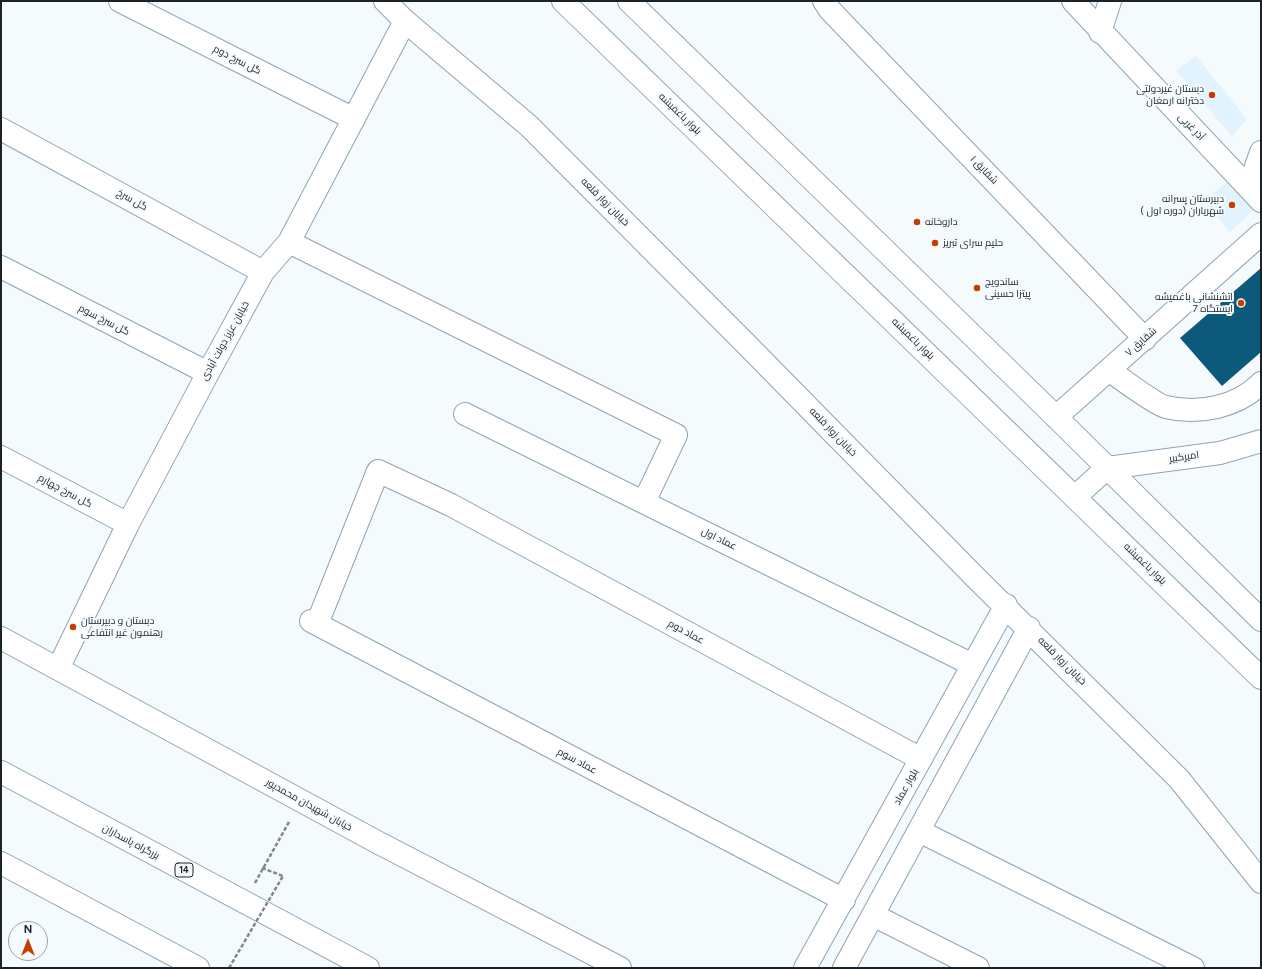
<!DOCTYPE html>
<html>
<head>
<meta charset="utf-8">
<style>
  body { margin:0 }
  #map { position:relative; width:1262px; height:969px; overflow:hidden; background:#f5fafc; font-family:Figtree,sans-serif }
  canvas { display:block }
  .frame { position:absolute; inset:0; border:2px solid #1a2328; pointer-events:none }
  .north { position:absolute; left:8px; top:921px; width:40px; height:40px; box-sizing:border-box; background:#f5fafc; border:1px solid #9da4a7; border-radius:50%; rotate:0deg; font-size:11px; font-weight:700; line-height:16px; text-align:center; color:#1a2328 }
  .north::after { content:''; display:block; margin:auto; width:14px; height:18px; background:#c43d04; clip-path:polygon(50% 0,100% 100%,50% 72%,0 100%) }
</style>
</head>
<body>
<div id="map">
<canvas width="1262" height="969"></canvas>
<div class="frame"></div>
<div class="north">N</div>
</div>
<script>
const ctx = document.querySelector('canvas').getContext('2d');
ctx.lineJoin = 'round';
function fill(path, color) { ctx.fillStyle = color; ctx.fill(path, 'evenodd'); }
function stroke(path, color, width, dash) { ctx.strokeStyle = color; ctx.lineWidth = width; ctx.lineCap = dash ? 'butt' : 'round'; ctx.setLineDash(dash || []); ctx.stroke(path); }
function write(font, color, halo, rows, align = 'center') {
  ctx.font = font + ' Figtree,Cairo,sans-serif'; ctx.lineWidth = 4; ctx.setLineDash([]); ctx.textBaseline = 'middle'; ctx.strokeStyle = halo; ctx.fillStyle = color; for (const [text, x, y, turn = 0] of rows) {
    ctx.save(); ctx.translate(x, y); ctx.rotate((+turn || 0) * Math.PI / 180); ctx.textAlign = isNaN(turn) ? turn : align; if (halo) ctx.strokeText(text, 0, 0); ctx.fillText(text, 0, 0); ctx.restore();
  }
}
fill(new Path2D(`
  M 1196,56 L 1247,119 L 1232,137 L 1176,70 Z
  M 1236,174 L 1256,208 L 1230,232 L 1204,201 Z`), '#e0f3fe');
fill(new Path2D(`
  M 1261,268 L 1261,352 L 1222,386 L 1180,338 Z`), '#0c597b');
const minor = new Path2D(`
  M 120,1 L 354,119
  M 385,1 L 405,21 L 529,126 L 750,348 L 976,578 L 1179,779 L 1261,882
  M 824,1 L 830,10 L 1145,339
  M 1073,1 L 1261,201
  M 1100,32 L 1110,1
  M 1,129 L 263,272
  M 1249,187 L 1261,152
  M 289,242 L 676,435 L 644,502
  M 1,267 L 208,373
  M 1109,370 C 1120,378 1156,405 1166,407 C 1198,415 1238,407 1261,383
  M 465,414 L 973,665
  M 1056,417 L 1261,234
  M 1,457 L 128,524
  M 311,621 L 844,900
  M 317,624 L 378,471 L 451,505 L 921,759
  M 1,638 L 377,842 L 620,968
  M 58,669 L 128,524 L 208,373 L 263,272 L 289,242 L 405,21
  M 919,831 L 1193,968
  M 873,915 L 978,968
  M 805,968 L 1006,605
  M 844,968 L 1029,628`);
const major = new Path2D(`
  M 563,1 L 1261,678
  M 629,1 L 1056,417 L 1261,620
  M 1076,496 L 1107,468 L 1220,453 L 1261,441`);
const highway = new Path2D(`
  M 1,772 L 368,968
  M 1,863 L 198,968`);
stroke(minor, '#8ea4b2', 24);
stroke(major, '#8ea4b2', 24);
stroke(highway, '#8ea4b2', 24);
stroke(new Path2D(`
  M 262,868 L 283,876
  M 255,883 L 290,820`), '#81888c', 2.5, [4, 2]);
stroke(minor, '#fff', 22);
stroke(major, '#fff', 22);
stroke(highway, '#fff', 22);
stroke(new Path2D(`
  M 229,968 L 283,876`), '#81888c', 2.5, [4, 2]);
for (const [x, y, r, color] of [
  [1212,95,4,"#c43d04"],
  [1232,205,4,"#c43d04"],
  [917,222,4,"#c43d04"],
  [935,243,4,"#c43d04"],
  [977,288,4,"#c43d04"],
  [1241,303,4,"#c43d04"],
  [73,627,4,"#c43d04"]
]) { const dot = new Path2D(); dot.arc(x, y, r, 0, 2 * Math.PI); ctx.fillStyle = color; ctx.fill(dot); stroke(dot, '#f5fafc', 1.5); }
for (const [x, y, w] of [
  [184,870,18]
]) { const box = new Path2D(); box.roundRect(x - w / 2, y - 7, w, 14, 3); ctx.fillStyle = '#f5fafc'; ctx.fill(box); stroke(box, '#1a2328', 1); }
write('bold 9px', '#1a2328', null, [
  ["14",184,870]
]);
write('10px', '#1a2328', '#f5fafc', [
  ["گل سرخ دوم",237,60,27],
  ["بلوار باغمیشه",680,114,44],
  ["آذر غربی",1191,127,46],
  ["شقایق ۱",984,170,46],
  ["گل سرخ",132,200,29],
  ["خیابان زوار قلعه",605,202,45],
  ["گل سرخ سوم",104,320,27],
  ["بلوار باغمیشه",913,339,44],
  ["خیابان عزیز دولت آبادی",225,341,-61],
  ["شقایق ۷",1141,342,-42],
  ["خیابان زوار قلعه",833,432,46],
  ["امیرکبیر",1184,457,-8],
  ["گل سرخ چهارم",65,491,28],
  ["عماد اول",719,539,26],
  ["بلوار باغمیشه",1145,564,44],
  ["عماد دوم",686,632,28],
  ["خیابان زوار قلعه",1062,661,45],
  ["عماد سوم",577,761,28],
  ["بلوار عماد",906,787,-61],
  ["خیابان شهیدان محمدپور",309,805,29],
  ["بزرگراه پاسداران",131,842,28]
]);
write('10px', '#1a2328', '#f5fafc', [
  ["دبستان غیردولتی",1204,89,"right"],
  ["دخترانه ارمغان",1204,101,"right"],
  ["دبیرستان پسرانه",1224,199,"right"],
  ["شهریاران (دوره اول )",1224,211,"right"],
  ["داروخانه",925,222],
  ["حلیم سرای تبریز",943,243],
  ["ساندویچ",985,282],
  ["پیتزا حسینی",985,294],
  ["اتشنشانی باغمیشه",1233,297,"right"],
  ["ایستگاه 7",1233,309,"right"],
  ["دبستان و دبیرستان",81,621],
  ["رهنمون غیر انتفاعی",81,633]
], 'left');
</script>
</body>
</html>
